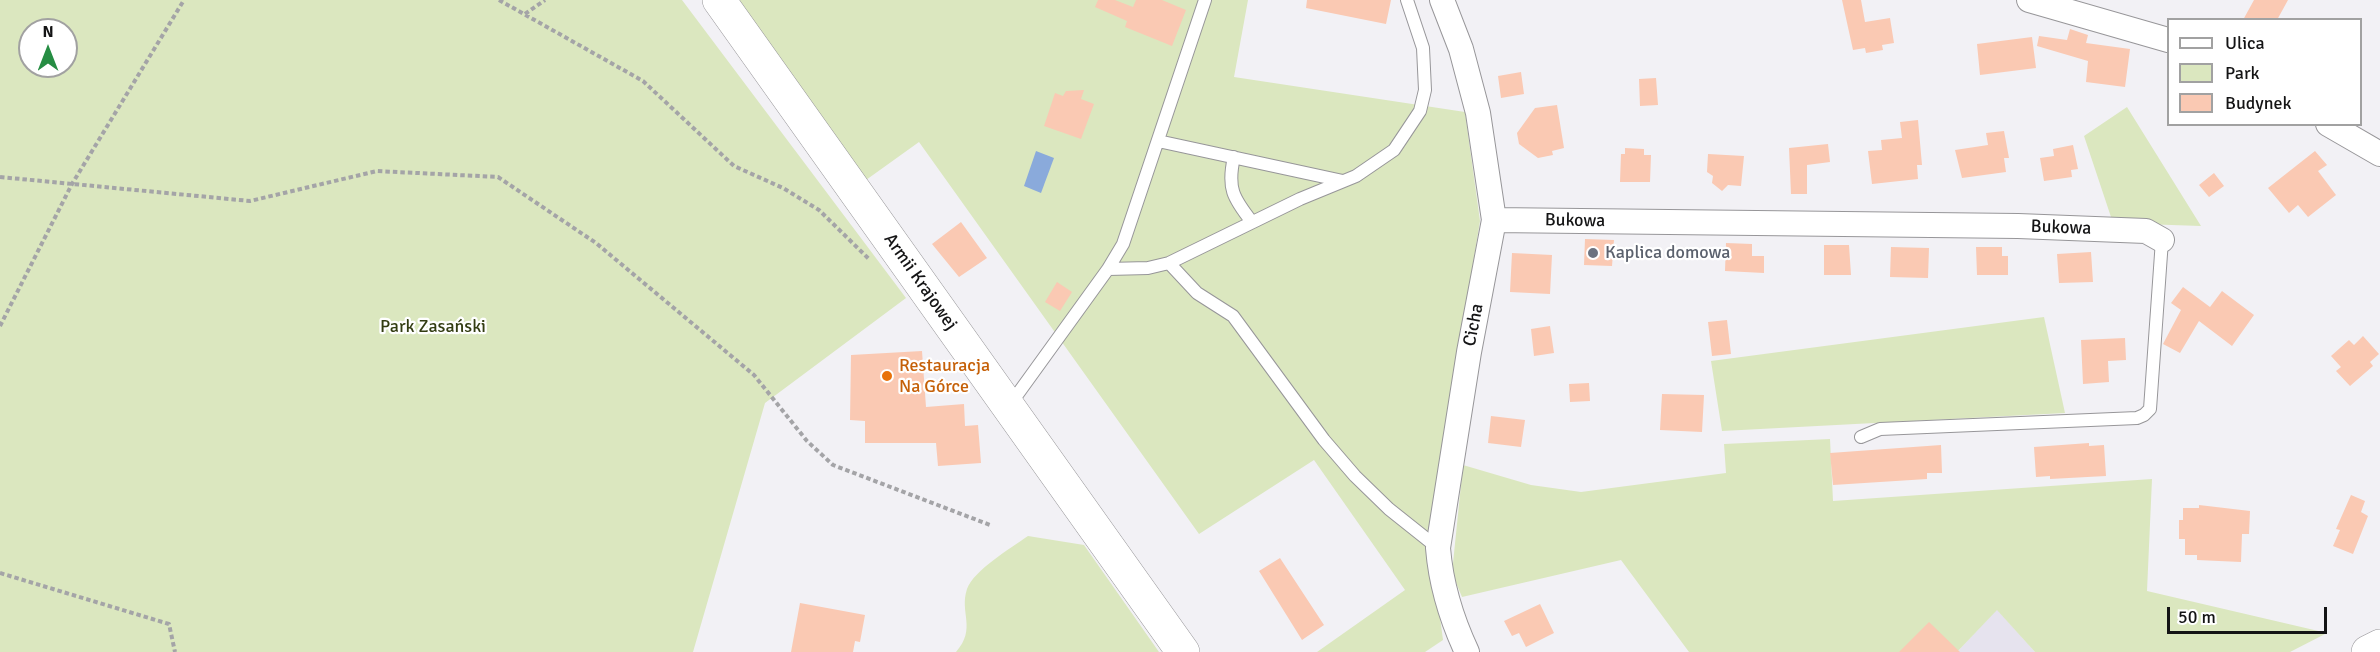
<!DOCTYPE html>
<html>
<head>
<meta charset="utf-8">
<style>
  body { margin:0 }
  #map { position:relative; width:2380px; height:652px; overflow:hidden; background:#f2f1f5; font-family:Signika,sans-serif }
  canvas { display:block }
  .legend { position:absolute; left:2167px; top:18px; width:195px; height:108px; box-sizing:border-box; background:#fff; border:2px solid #a1a1a1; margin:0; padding:8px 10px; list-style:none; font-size:18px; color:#141415 }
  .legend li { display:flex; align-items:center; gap:12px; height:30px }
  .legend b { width:30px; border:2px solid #a1a1a1 }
  .north { position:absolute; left:18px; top:18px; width:60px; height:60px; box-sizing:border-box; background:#fff; border:2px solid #a1a1a1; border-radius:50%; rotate:0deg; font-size:16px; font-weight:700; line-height:24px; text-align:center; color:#141415 }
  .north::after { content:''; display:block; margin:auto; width:21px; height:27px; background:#268d43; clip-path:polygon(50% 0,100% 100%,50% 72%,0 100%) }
  .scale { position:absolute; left:2167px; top:607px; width:160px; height:27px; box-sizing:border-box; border:3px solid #141415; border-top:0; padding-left:8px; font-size:18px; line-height:21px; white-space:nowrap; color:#141415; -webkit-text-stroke:4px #fff; paint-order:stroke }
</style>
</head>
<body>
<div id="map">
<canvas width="2380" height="652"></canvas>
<ul class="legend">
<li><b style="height:8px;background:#fff"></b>Ulica</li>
<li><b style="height:16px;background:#dbe7bf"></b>Park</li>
<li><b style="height:16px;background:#fac9b3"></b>Budynek</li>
</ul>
<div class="north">N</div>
<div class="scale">50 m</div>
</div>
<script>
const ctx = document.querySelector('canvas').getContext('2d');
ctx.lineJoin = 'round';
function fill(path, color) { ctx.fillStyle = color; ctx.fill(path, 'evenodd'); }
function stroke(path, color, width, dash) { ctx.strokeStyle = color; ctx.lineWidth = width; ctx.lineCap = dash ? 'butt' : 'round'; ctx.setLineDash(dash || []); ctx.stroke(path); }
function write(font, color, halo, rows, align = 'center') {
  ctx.font = font + ' Signika,sans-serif'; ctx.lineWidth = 4.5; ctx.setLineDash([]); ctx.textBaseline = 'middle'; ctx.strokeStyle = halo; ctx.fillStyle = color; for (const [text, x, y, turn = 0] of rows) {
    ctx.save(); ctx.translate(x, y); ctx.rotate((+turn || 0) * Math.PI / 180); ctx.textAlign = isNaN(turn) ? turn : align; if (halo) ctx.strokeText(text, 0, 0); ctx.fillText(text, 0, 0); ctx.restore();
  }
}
fill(new Path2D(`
  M 1997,609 L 2035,652 L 1957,652 Z`), '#e6e3ee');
fill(new Path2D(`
  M 0,0 L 682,0 L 906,298 L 765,403 L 693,652 L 0,652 ZM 30,30 L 66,30 L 66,66 L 30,66 Z
  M 731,0 L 1248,0 L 1234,77 L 1465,112 L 1480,221 L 1429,535 L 1443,640 L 1425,652 L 1317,652 L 1405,590 L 1314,460 L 1199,534 L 919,142 L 866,180 Z
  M 2127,107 L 2201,226 L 2113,223 L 2084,136 Z
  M 2044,317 L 2065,413 L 1722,431 L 1711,361 Z
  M 1830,439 L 1833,501 L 2152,479 L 2147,591 L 2327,633 L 2290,652 L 2035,652 L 1997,610 L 1957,652 L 1689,652 L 1621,560 L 1462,597 L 1452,573 L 1463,465 L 1531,485 L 1581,492 L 1726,473 L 1724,444 Z
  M 1028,536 L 1084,545 L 1159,652 L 956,652 C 977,628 959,613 967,589 C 974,570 1011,548 1028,536 Z`), '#dbe7bf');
fill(new Path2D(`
  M 1036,151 L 1054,158 L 1041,193 L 1024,186 Z`), '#8aaadb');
fill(new Path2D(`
  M 1098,0 L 1115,0 L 1133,7 L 1136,0 L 1162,0 L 1186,10 L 1172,46 L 1125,27 L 1127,21 L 1095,7 Z
  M 1307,0 L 1391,0 L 1386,24 L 1306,8 Z
  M 1842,0 L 1861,0 L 1865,22 L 1890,18 L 1894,43 L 1882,45 L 1883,50 L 1866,53 L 1865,48 L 1853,50 Z
  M 2254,0 L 2288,0 L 2277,20 L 2243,20 Z
  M 2070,29 L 2088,35 L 2086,43 L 2130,49 L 2125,87 L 2086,82 L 2088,61 L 2037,46 L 2039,36 L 2067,40 Z
  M 2032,37 L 2036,68 L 1980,75 L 1977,44 Z
  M 1521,72 L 1524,94 L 1501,98 L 1498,76 Z
  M 1656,78 L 1658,105 L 1640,106 L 1639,79 Z
  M 1084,90 L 1081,99 L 1094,104 L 1081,139 L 1044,126 L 1055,93 L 1063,96 L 1066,91 Z
  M 1557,105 L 1564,148 L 1552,151 L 1553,155 L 1538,158 L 1519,144 L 1517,133 L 1535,108 Z
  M 1918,120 L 1922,165 L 1917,165 L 1918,179 L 1872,184 L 1868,151 L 1882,150 L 1881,140 L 1902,138 L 1900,122 Z
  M 2004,131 L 2009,158 L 2004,158 L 2006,172 L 1962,178 L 1955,150 L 1988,145 L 1986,133 Z
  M 1828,144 L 1830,162 L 1807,165 L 1807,194 L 1791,194 L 1789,148 Z
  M 2073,145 L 2078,169 L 2071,170 L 2072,177 L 2044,181 L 2040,158 L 2054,156 L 2053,149 Z
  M 1625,148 L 1644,149 L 1644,155 L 1651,155 L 1650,182 L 1620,182 L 1621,154 L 1625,154 Z
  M 2315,151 L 2327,165 L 2318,171 L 2336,195 L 2308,217 L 2298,205 L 2289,213 L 2268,188 Z
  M 1708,154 L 1744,156 L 1741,186 L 1728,185 L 1722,191 L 1712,183 L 1713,176 L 1707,172 Z
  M 2214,173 L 2224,186 L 2209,197 L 2199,185 Z
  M 961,222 L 987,258 L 959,277 L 932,244 Z
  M 1585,239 L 1614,240 L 1612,266 L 1584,265 Z
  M 1726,243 L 1752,244 L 1752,256 L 1764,256 L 1764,273 L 1725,271 Z
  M 1824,245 L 1849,245 L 1851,275 L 1824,275 Z
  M 1891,247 L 1929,248 L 1928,278 L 1890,277 Z
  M 1976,247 L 2002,247 L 2002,256 L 2008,256 L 2008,275 L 1977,275 Z
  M 2091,252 L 2093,282 L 2059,283 L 2057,254 Z
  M 1512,253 L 1552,255 L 1550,294 L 1510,292 Z
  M 1057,282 L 1072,292 L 1060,311 L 1045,302 Z
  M 2183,287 L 2210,307 L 2222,291 L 2254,315 L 2232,346 L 2199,321 L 2180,353 L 2163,344 L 2181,310 L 2171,303 Z
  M 1727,320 L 1731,354 L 1712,356 L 1708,322 Z
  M 1550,326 L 1554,353 L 1534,356 L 1531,329 Z
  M 2363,336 L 2379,354 L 2370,362 L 2373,366 L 2350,386 L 2336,371 L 2341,367 L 2331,356 L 2349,340 L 2354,345 Z
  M 2125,338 L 2126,360 L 2108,361 L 2109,382 L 2083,384 L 2081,340 Z
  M 922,351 L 926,407 L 964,404 L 965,426 L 978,425 L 981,463 L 938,466 L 936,443 L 865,443 L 865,421 L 850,420 L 851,355 Z
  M 1589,383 L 1590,401 L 1570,402 L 1569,384 Z
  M 1662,394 L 1704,395 L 1702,432 L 1660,430 Z
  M 1491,416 L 1525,420 L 1521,447 L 1488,443 Z
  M 2089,443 L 2089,446 L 2104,445 L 2106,476 L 2050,479 L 2050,476 L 2036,477 L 2034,447 Z
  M 1941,445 L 1942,473 L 1927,473 L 1927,479 L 1833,485 L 1830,453 Z
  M 2351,495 L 2365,501 L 2361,512 L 2368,516 L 2353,554 L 2333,546 L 2340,530 L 2336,529 Z
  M 2199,505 L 2250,511 L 2249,534 L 2242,534 L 2241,562 L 2197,560 L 2197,555 L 2185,555 L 2185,539 L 2179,539 L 2179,520 L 2183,520 L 2183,508 L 2199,508 Z
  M 1280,558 L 1324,625 L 1302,640 L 1259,571 Z
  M 800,603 L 865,615 L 860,642 L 855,641 L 853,652 L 791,652 Z
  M 1540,604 L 1554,633 L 1526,647 L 1519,633 L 1512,636 L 1504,621 Z
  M 1929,622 L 1960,652 L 1899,652 Z`), '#fac9b3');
const lane = new Path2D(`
  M 1158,141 L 1343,181
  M 1234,157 C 1227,188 1233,198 1252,222
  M 1169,263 L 1197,293 L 1233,316 L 1324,440 L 1355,476 L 1389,509 L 1438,548
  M 1108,269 L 1123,244 L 1205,0
  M 1009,406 L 1108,269 L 1148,268 L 1169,263 L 1300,199 L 1356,176 L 1394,150 L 1420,111 L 1425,90 L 1423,48 L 1407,0
  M 1861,437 L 1880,429 L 2137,418 L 2144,415 L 2150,409 L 2162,240`);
const street = new Path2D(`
  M 1442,0 L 1461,49 L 1478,113 L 1494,220 L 1469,352 L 1438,548 C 1441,585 1451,618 1467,652
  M 2029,0 L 2168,40
  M 2328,124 L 2380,154
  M 1494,220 L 2018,226 L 2146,231 L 2162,240`);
const secondary = new Path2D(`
  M 719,0 L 1183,652
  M 2368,652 L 2380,646`);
stroke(lane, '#979699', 14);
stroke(street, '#979699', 26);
stroke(secondary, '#979699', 34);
stroke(new Path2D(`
  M 499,0 L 643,81 L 734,166 L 783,188 L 819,210 L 870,260
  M 525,14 L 545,0
  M 0,177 L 250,201 L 377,171 L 498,177 L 596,243 L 754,375 L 807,441 L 833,465 L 990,525
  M 0,326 L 72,184 L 184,0
  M 0,573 L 169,624 L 175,652`), '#a4a4a7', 4, [4.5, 3]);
stroke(lane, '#fff', 12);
stroke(street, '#fff', 24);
stroke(secondary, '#fff', 33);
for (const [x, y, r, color] of [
  [1593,253,6,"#6b7280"],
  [887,376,6,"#e8710a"]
]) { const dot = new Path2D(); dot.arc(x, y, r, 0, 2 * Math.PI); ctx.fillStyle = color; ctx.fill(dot); stroke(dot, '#fff', 2); }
write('18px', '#141415', '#fff', [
  ["Bukowa",1575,221,1],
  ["Bukowa",2061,228,2],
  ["Armii Krajowej",920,282,55],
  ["Cicha",1474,325,-79]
]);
write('18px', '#5b616d', '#fff', [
  ["Kaplica domowa",1605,253]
], 'left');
write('18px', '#333d12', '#fff', [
  ["Park Zasański",433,327]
]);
write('18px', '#c56008', '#fff', [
  ["Restauracja",899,366],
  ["Na Górce",899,387]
], 'left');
</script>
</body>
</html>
